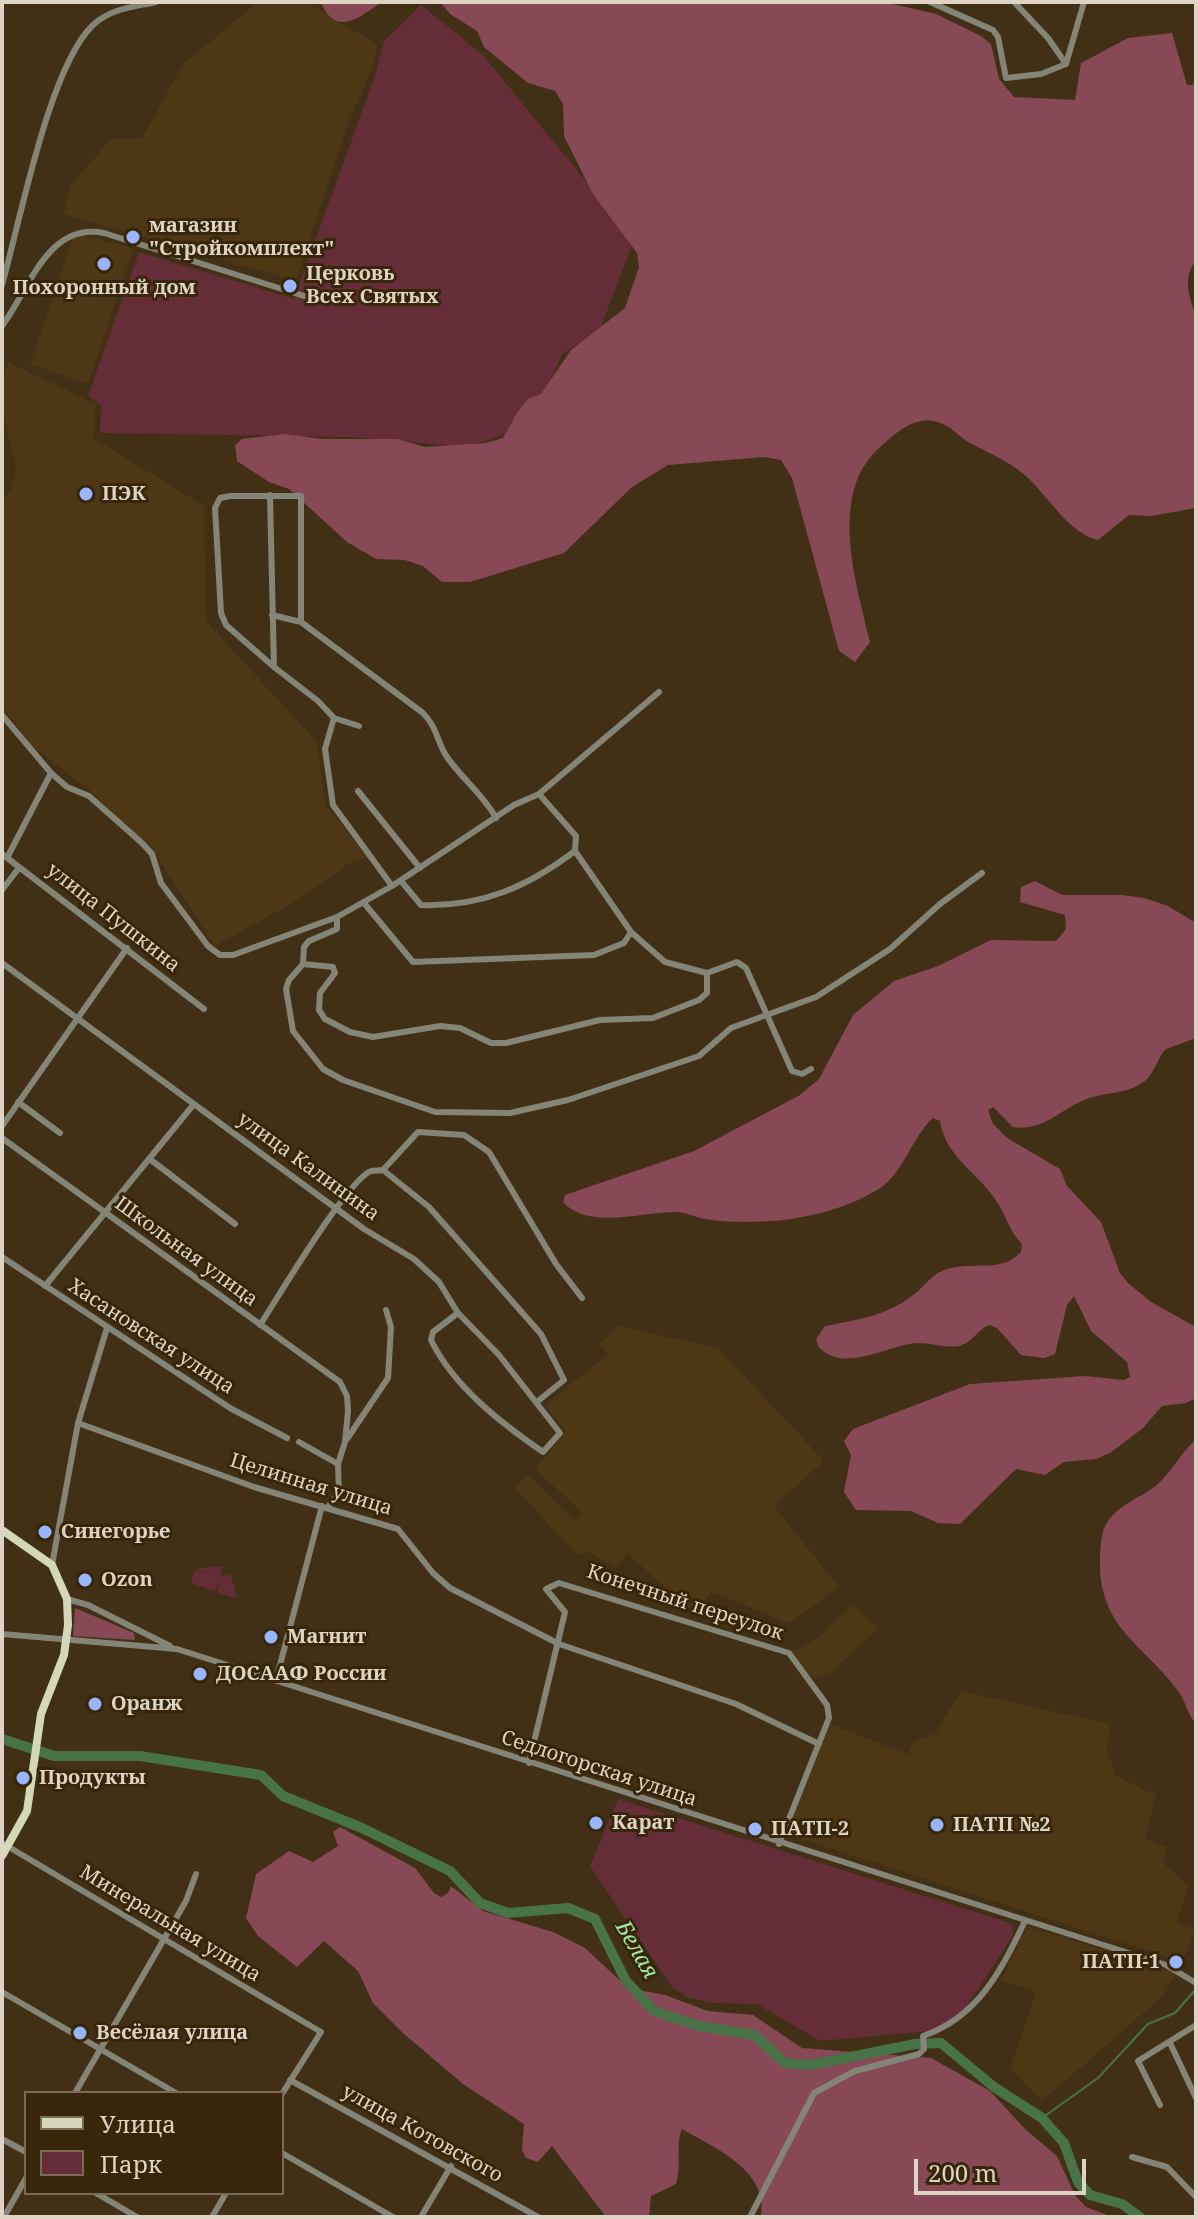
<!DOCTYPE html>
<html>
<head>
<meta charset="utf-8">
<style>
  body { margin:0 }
  #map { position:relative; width:1198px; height:2219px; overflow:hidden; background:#413015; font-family:"Noto Serif",serif }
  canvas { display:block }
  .frame { position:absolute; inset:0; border:4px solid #dfd4c4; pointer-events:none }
  .legend { position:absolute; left:24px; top:2091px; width:260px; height:104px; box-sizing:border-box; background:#37260a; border:2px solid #7a6c54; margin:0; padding:10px 14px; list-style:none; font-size:24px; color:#dfd4c4 }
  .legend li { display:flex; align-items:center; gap:16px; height:40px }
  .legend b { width:40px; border:2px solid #7a6c54 }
  .scale { position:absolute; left:914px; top:2159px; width:172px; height:36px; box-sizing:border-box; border:4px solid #dfd4c4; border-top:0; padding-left:10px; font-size:24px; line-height:28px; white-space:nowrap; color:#dfd4c4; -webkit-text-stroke:6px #37260a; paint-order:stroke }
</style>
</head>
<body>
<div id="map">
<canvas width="1198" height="2219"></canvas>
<div class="frame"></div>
<ul class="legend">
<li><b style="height:10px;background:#d4d7b8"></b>Улица</li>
<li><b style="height:22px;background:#652d38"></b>Парк</li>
</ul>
<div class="scale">200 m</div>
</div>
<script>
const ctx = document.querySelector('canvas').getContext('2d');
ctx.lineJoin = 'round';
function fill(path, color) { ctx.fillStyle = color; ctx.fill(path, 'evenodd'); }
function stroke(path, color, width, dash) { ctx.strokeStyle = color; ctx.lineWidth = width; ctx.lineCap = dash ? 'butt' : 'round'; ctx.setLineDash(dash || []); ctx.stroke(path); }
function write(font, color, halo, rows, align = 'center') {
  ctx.font = font + ' "Noto Serif",serif'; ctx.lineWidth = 6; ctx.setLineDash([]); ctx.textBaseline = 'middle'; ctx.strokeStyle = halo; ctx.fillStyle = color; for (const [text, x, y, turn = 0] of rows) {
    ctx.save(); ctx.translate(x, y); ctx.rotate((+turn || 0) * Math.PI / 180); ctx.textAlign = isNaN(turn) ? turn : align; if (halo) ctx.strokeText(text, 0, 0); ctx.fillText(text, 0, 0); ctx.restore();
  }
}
fill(new Path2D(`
  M 258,2 L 306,2 L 377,44 L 373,67 L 348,124 L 296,281 L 64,214 L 69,187 L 111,139 L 142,138 L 183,64 Z
  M 74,233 L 134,249 L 88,384 L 30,364 Z
  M 8,362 L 96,404 L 93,438 L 204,506 L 206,621 L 317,742 L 325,804 L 367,857 L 347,865 L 301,898 L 215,946 L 149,844 L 115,817 L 92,792 L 33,747 L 2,706 L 2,502 L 12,487 L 16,468 L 2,408 L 2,384 Z
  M 619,1326 L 718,1348 L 824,1461 L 774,1506 L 839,1587 L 789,1623 L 712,1592 L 693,1612 L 627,1553 L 616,1568 L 589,1552 L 577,1555 L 514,1487 L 528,1474 L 575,1520 L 583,1513 L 535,1469 L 566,1431 L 545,1405 L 608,1355 L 599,1344 Z
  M 853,1604 L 878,1629 L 831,1672 L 812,1679 L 792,1652 L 817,1639 Z
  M 961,1691 L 1110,1724 L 1107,1751 L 1116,1776 L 1156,1795 L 1145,1838 L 1167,1847 L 1163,1863 L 1189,1886 L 1177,1922 L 1195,1930 L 1182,1962 L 786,1834 L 830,1724 L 908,1754 L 914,1741 L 935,1734 Z
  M 1027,1926 L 1177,1973 L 1163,1996 L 1042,2101 L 1010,2068 L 1036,1992 L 1001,1980 Z`), '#4d3715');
fill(new Path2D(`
  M 421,5 L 482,54 L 634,240 L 599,332 L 563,353 L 529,426 L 466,447 L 351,437 L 100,433 L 101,405 L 88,396 L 139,252 L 294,299 L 375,76 L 384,41 Z
  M 222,1566 L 220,1576 L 231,1575 L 237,1598 L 218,1593 L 220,1579 L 215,1591 L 191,1583 L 195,1570 L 218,1577 L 196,1569 Z
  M 618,1799 L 1013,1924 L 1012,1937 L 962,2014 L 930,2031 L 820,2041 L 757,2004 L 712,2003 L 689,1998 L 672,1987 L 590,1866 Z`), '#652d38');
fill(new Path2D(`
  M 382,2 C 359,17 337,38 321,3 Z
  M 440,2 L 884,2 L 936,14 L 981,36 L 991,44 L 999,79 L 1014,97 L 1075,100 L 1081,63 L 1128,38 L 1172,33 L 1187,85 L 1193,85 L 1196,68 L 1196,260 C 1182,279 1189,295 1196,316 L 1196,508 L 1151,516 L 1129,515 L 1098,540 C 1070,533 1052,502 1031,481 C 1014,463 992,455 970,443 C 961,438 954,429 945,425 C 917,411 897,432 877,450 C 828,497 857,586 870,642 L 855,662 L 839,651 L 792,478 L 781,460 L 764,457 L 668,465 L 632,487 L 564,553 L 470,582 L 442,582 L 423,566 L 405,560 L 376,559 L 347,542 L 289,489 L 269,482 L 237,461 L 235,445 L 242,439 L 285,434 L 322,439 L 397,439 L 425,447 L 486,443 L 503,438 L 517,413 L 528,399 L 541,394 L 571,350 L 625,308 L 639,267 L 637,253 L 593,194 L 564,136 L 563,104 L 555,91 L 528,83 L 484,47 L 477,31 L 450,14 Z
  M 1035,881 L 1062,895 L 1122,895 L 1144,898 L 1168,906 L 1196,923 L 1196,1038 L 1166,1049 C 1157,1058 1155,1072 1146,1080 C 1128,1095 1108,1091 1087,1099 C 1061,1108 1044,1132 1013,1127 L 993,1107 L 988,1110 L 993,1124 L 1007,1138 L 1060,1169 L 1067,1186 L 1101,1222 L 1120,1273 L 1128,1283 L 1151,1302 L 1196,1327 L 1196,1398 L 1186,1403 L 1162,1406 L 1143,1428 L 1110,1453 L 1096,1459 L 1064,1462 L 1045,1475 L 1016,1469 L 960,1524 L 938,1523 L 911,1511 L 856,1510 L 844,1492 L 851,1455 L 844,1441 L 853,1429 L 970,1384 L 1085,1376 L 1124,1380 L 1130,1377 L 1127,1362 L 1091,1331 L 1074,1296 L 1067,1305 L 1055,1354 L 1044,1358 L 1021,1355 L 997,1328 L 990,1325 C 977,1329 974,1342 959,1346 C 943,1349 926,1340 909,1344 C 881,1349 841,1373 818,1346 L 816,1339 L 825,1326 C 858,1320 890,1315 917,1292 C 928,1282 934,1272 951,1268 C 976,1262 1001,1273 1021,1252 L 1022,1244 C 1010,1232 1008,1221 1000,1207 C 983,1175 946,1160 940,1121 L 933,1118 C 911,1138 903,1175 877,1190 C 829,1219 765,1226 711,1220 C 698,1219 688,1212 675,1212 C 643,1212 587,1230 563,1202 L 565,1195 L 694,1151 L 800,1095 L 819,1079 L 853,1015 L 894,981 L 938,966 L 991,940 L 1056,941 L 1066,929 L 1065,915 L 1020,902 L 1021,887 Z
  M 1196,1439 L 1196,1724 C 1188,1715 1186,1703 1179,1692 C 1143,1643 1097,1628 1100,1556 C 1101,1541 1101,1527 1112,1516 C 1123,1503 1143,1496 1157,1485 C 1171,1472 1181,1453 1196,1439 Z
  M 75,1608 L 134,1633 L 135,1640 L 73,1636 Z
  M 340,1827 L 415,1868 L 434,1893 L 441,1897 L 448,1893 L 451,1886 L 483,1911 L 553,1932 L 585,1948 L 628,1988 L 665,1995 L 708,2011 L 753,2015 L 802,2048 L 931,2058 L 990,2091 L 1025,2129 L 1057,2156 L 1075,2195 L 1086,2207 L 1113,2217 L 761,2217 C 769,2170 716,2149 682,2129 C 675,2144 682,2166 676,2184 L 651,2196 L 649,2217 L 606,2217 L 552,2146 L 538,2162 L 526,2158 L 522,2150 L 524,2124 L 463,2084 L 403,2033 L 373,2003 L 358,1971 L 324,1941 L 297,1967 L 258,1936 L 246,1918 L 256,1874 L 289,1851 L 313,1862 L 338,1846 L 333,1832 Z`), '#874955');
stroke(new Path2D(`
  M 1042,2118 L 1098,2078 L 1148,2024 L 1175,2013 L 1196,1989`), '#477347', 2);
stroke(new Path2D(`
  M 2,1739 L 54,1756 L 140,1756 L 261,1775 L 283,1796 L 362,1828 L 450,1871 L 480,1903 L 508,1913 L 568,1908 L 595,1919 L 626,1981 L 654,2011 L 699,2026 L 754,2035 L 785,2063 L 810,2065 L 915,2044 L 941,2043 L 994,2087 L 1042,2118 L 1064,2143 L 1078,2182 L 1090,2195 L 1122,2204 L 1140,2217`), '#477347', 10);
stroke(new Path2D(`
  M 930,2 L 993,30 L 998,37 L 1006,78 L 1041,74 L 1066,64 L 1084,2
  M 1014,2 L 1048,38 L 1066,64
  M 2,285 C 20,222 49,67 93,25 C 111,8 134,7 156,2
  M 2,326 C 29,290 48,221 104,233 L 320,301
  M 270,495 L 274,667 L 226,625 L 221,613 L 215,508 L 220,498 L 230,496 L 301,496 L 301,622
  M 272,615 L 301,622 L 423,713 C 437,727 437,742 447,757 C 462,779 483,794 496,818
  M 274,667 L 318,701 L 334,718 L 359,726
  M 2,715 L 51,773 L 67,787 L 89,796 L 142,843 L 152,854 L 161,883 L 208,946 L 220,955 L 233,955 L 337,917 L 392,886 L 514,805 L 539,794 L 659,692
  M 334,718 L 325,749 L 333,805 L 392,886
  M 358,791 L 420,868
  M 539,794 L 576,836 L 575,851 L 631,932 L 665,962 L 707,973
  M 2,854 L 204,1009
  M 7,858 L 51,773
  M 401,881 L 421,905 C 482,907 527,887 575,851
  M 2,890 L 18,869
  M 364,903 L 413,962 L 594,955 L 624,943 L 631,932
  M 337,917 L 337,929 L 309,941 L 304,947 L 303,964 L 289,980 L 286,989 L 293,1031 L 323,1069 L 343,1080 L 435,1112 L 510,1113 L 568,1100 L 699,1056 L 731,1028 L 816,997 L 890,949 L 940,904 L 982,873
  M 2,963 L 364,1229 L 414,1259 L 439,1282 L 458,1313 L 499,1355 L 560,1433 L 543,1452 C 501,1423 454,1387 431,1340 L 433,1332 L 458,1313
  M 303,964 L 333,967 L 335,973 L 320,993 L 319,1010 L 325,1019 L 350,1032 L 373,1037 L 440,1026 L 460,1028 L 491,1043 L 506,1043 L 600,1020 L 653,1018 L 699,1000 L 707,993 L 707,973 L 737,962 L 746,968 L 792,1071 L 802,1074 L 811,1069
  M 18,1102 L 60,1133
  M 2,1126 L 127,948
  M 2,1138 L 340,1382 L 347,1396 L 348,1411 L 345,1442 L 338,1464 L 339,1492 L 328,1507
  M 151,1160 L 235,1224
  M 383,1170 L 429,1207 L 541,1334 L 564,1380 L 538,1401
  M 383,1170 L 418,1132 L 464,1135 L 489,1152 L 556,1264 L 582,1298
  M 2,1257 L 230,1408 L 287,1438
  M 45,1286 L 194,1104
  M 260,1325 C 277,1299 348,1179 371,1171 C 375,1170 379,1171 383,1170
  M 78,1423 L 254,1487 L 398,1529 L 433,1573 L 450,1588 L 559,1644 L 736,1704 L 819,1744
  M 347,1439 L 388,1378 L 391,1327 L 386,1310
  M 299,1442 L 338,1464
  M 52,1565 L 78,1423 L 107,1328
  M 67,1599 L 88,1605 L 170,1646
  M 2,1634 L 177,1649 L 1166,1965 L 1196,1983
  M 276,1680 L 322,1506
  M 529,1763 L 565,1612 L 546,1589 L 559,1583 L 789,1653 L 827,1705 L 829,1718 L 779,1844
  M 2,1843 L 321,2032 L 282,2094
  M 2,1992 L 176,2093
  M 1170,2043 L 1196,2098
  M 290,2080 L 538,2217
  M 75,2093 L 186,1901 L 196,1874
  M 1160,2105 L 1138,2061 L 1196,2025
  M 2,2139 L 26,2152
  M 282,2153 L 393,2217
  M 1132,2157 L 1167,2167 L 1196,2197
  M 96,2193 L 137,2217
  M 4,2217 L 26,2178
  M 212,2217 L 226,2193
  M 421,2217 L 451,2166
  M 750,2217 L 814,2093 L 855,2071 L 919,2054 L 924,2049 L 923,2036 C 978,2017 1001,1971 1025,1921`), '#848576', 6);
stroke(new Path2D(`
  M 2,1530 L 52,1565 L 67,1599 L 68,1625 L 64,1655 L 41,1714 L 27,1811 L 2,1856`), '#d4d7b8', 8);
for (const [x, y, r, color] of [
  [133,237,8,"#98b5fd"],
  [104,264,8,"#98b5fd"],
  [290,286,8,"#98b5fd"],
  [86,494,8,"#98b5fd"],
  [45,1532,8,"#98b5fd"],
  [85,1580,8,"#98b5fd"],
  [271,1637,8,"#98b5fd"],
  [200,1674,8,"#98b5fd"],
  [95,1704,8,"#98b5fd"],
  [23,1778,8,"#98b5fd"],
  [596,1823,8,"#98b5fd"],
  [937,1825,8,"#98b5fd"],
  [755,1829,8,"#98b5fd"],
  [1176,1962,8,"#98b5fd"],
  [80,2033,8,"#98b5fd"]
]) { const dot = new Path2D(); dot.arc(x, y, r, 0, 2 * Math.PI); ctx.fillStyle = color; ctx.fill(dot); stroke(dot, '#37260a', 3); }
write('bold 20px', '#dfd4c4', '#37260a', [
  ["магазин",149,226],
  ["\"Стройкомплект\"",149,249],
  ["Церковь",306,274],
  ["Всех Святых",306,297],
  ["Похоронный дом",104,288,"center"],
  ["ПЭК",102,494],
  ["Синегорье",61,1532],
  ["Ozon",101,1580],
  ["Магнит",287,1637],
  ["ДОСААФ России",216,1674],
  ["Оранж",111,1704],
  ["Продукты",39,1778],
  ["Карат",612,1823],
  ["ПАТП №2",953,1825],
  ["ПАТП-2",771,1829],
  ["ПАТП-1",1160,1962,"right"],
  ["Весёлая улица",96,2033]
], 'left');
write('20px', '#dfd4c4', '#37260a', [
  ["улица Пушкина",113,918,38],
  ["улица Калинина",308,1167,36],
  ["Школьная улица",186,1252,36],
  ["Хасановская улица",151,1337,33],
  ["Целинная улица",311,1485,17],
  ["Конечный переулок",685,1603,18],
  ["Седлогорская улица",599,1769,18],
  ["Минеральная улица",170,1924,31],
  ["улица Котовского",422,2134,29]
]);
write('italic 22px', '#a3e6a3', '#37260a', [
  ["Белая",636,1950,60]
]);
</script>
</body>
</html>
